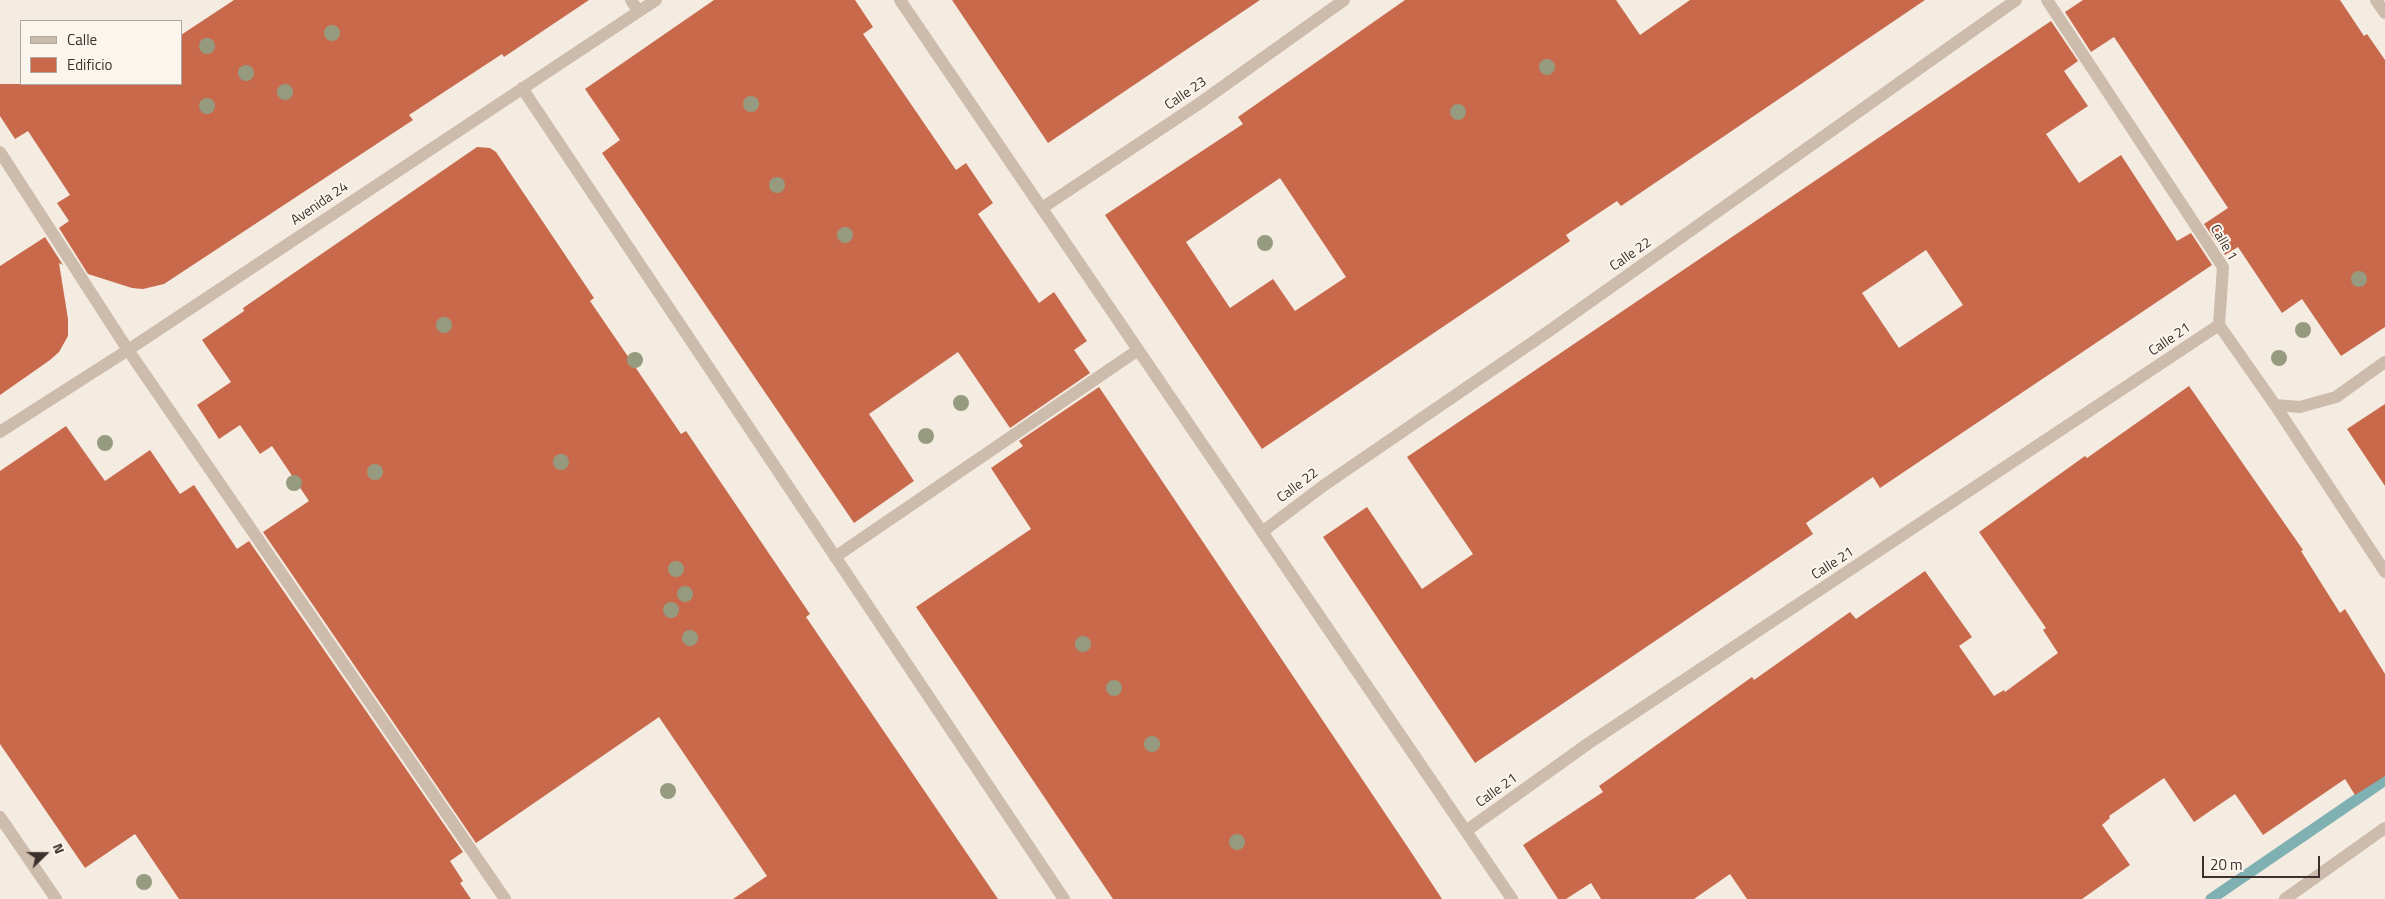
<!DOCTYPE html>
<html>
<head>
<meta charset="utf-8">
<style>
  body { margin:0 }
  #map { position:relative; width:2385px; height:899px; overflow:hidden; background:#f4ebe1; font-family:"Titillium Web",sans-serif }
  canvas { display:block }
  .legend { position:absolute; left:20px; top:20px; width:162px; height:65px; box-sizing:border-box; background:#fbf5ee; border:1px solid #aea6a0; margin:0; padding:6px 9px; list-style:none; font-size:15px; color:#3b302b }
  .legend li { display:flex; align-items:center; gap:10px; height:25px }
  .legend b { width:25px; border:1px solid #aea6a0 }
  .north { position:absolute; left:20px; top:829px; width:50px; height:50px; -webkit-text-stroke:4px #fbf5ee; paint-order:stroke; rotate:68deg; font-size:14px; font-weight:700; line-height:20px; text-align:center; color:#3b302b }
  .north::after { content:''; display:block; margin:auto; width:18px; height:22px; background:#3b302b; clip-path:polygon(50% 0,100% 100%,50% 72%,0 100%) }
  .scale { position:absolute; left:2202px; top:856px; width:118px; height:22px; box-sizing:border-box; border:2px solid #3b302b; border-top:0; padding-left:6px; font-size:15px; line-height:18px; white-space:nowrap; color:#3b302b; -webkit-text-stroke:4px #fbf5ee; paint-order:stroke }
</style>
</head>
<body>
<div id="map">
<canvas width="2385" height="899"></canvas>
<ul class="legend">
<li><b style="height:6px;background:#cdbbac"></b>Calle</li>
<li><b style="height:14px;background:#c8694b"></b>Edificio</li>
</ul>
<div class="north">N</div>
<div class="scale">20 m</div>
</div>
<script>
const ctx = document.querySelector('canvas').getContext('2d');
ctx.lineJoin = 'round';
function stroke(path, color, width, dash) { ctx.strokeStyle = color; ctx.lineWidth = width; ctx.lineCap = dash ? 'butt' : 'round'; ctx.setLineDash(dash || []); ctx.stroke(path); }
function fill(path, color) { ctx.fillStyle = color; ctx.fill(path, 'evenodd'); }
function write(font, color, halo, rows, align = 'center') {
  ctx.font = font + ' "Titillium Web",sans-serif'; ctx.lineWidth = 4; ctx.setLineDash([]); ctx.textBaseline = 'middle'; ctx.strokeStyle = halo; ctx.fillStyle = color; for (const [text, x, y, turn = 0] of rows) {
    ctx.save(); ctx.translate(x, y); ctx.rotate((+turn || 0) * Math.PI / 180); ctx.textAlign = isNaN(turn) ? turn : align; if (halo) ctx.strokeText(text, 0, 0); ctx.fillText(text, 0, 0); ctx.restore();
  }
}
stroke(new Path2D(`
  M 2211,899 L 2385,780`), '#7fb0b2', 11);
fill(new Path2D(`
  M 234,0 L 589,0 L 504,57 L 502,54 L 409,115 L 413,120 L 164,284 L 143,289 L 132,288 L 88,274 L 59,228 L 69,221 L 57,203 L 70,195 L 28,131 L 15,139 L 0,116 L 0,84 L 181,84 L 181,35 Z
  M 714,0 L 855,0 L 873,27 L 863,34 L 956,170 L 966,163 L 993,203 L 978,214 L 1039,303 L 1054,292 L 1087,341 L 1074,350 L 1090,373 L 1010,428 L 958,352 L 869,414 L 914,481 L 854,523 L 602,153 L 620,140 L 585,89 Z
  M 952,0 L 1260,0 L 1048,143 Z
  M 1405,0 L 1616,0 L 1640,35 L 1690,0 L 1925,0 L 1621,206 L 1617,201 L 1566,235 L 1570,241 L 1262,449 L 1105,215 L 1243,124 L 1238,117 ZM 1280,178 L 1346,277 L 1295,311 L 1273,279 L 1230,308 L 1186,242 Z
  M 2083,0 L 2340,0 L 2364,36 L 2367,34 L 2385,60 L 2385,327 L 2341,356 L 2302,299 L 2282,313 L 2238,247 L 2225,255 L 2204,224 L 2228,208 L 2114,37 L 2091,52 L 2065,12 Z
  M 2051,21 L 2078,61 L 2064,71 L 2088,106 L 2046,134 L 2079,183 L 2121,155 L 2177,241 L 2191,233 L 2212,265 L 1880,488 L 1873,477 L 1806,523 L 1813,534 L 1475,763 L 1323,537 L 1367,507 L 1422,589 L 1473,554 L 1407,457 ZM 1926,250 L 1963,305 L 1899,348 L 1862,293 Z
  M 477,147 L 490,148 L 496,152 L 594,298 L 590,301 L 681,434 L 686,431 L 795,592 L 810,614 L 806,617 L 998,899 L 733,899 L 767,876 L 659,717 L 476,843 L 263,532 L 309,501 L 272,446 L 260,454 L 240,425 L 219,439 L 197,405 L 231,382 L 202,340 L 244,311 L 243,308 Z
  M 45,237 L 63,265 L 59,263 L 68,319 L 68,336 L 59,352 L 50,360 L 0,395 L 0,266 Z
  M 2189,386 L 2303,550 L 2301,551 L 2340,613 L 2345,609 L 2385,674 L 2385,776 L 2355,795 L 2345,779 L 2263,835 L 2235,794 L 2194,822 L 2164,778 L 2109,816 L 2110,818 L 2102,825 L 2130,865 L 2082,899 L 1747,899 L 1730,874 L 1694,899 L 1601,899 L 1591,883 L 1566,899 L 1558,899 L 1523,845 L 1603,792 L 1599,786 L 1752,677 L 1754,680 L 1850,612 L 1856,619 L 1925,571 L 1972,637 L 1959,646 L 1994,696 L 2004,690 L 2005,692 L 2058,653 L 2043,630 L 2046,628 L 1979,532 L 2085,456 L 2087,458 Z
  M 1099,387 L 1407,846 L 1442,899 L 1113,899 L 916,607 L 1031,529 L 991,468 L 1023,446 L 1019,441 Z
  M 2385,404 L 2385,486 L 2347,429 Z
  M 66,426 L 105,481 L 150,450 L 180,494 L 194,485 L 237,549 L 249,541 L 463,852 L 450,861 L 463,881 L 460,883 L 471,899 L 179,899 L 135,834 L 85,868 L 0,744 L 0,471 Z`), '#c8694b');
stroke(new Path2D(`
  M 631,0 L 638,11
  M 900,0 L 1512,899
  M 2047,0 L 2223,267 L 2219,325 L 2275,405 L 2300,407 L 2336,397 L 2385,362
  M 2376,0 L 2385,13
  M 522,88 L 1064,899
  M 0,152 L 128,350 L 505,899
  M 1042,208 L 1200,103 L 1344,0
  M 2275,405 L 2385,572
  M 0,432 L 128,350 L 656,0
  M 1262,532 L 1323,486 L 1549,331 L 2016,0
  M 835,557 L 1138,350
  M 0,817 L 56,899
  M 1466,831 L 1589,743 L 2219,325
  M 2285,899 L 2385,828`), '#cdbbac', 12);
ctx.fillStyle = '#969b7f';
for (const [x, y] of [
  [332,33],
  [207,46],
  [1547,67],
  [246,73],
  [285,92],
  [751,104],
  [207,106],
  [1458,112],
  [777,185],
  [845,235],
  [1265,243],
  [2359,279],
  [444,325],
  [2303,330],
  [2279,358],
  [635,360],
  [961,403],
  [926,436],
  [105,443],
  [561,462],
  [375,472],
  [294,483],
  [676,569],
  [685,594],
  [671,610],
  [690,638],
  [1083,644],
  [1114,688],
  [1152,744],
  [668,791],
  [1237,842],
  [144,882]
]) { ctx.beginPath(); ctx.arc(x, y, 8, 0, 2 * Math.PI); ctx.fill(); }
write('14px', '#3b302b', '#fbf5ee', [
  ["Calle 23",1186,94,-34],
  ["Avenida 24",320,204,-34],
  ["Calle 1",2223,243,60],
  ["Calle 22",1631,255,-35],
  ["Calle 21",2170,340,-34],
  ["Calle 22",1298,486,-37],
  ["Calle 21",1833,564,-33],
  ["Calle 21",1497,791,-36]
]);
</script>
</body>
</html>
